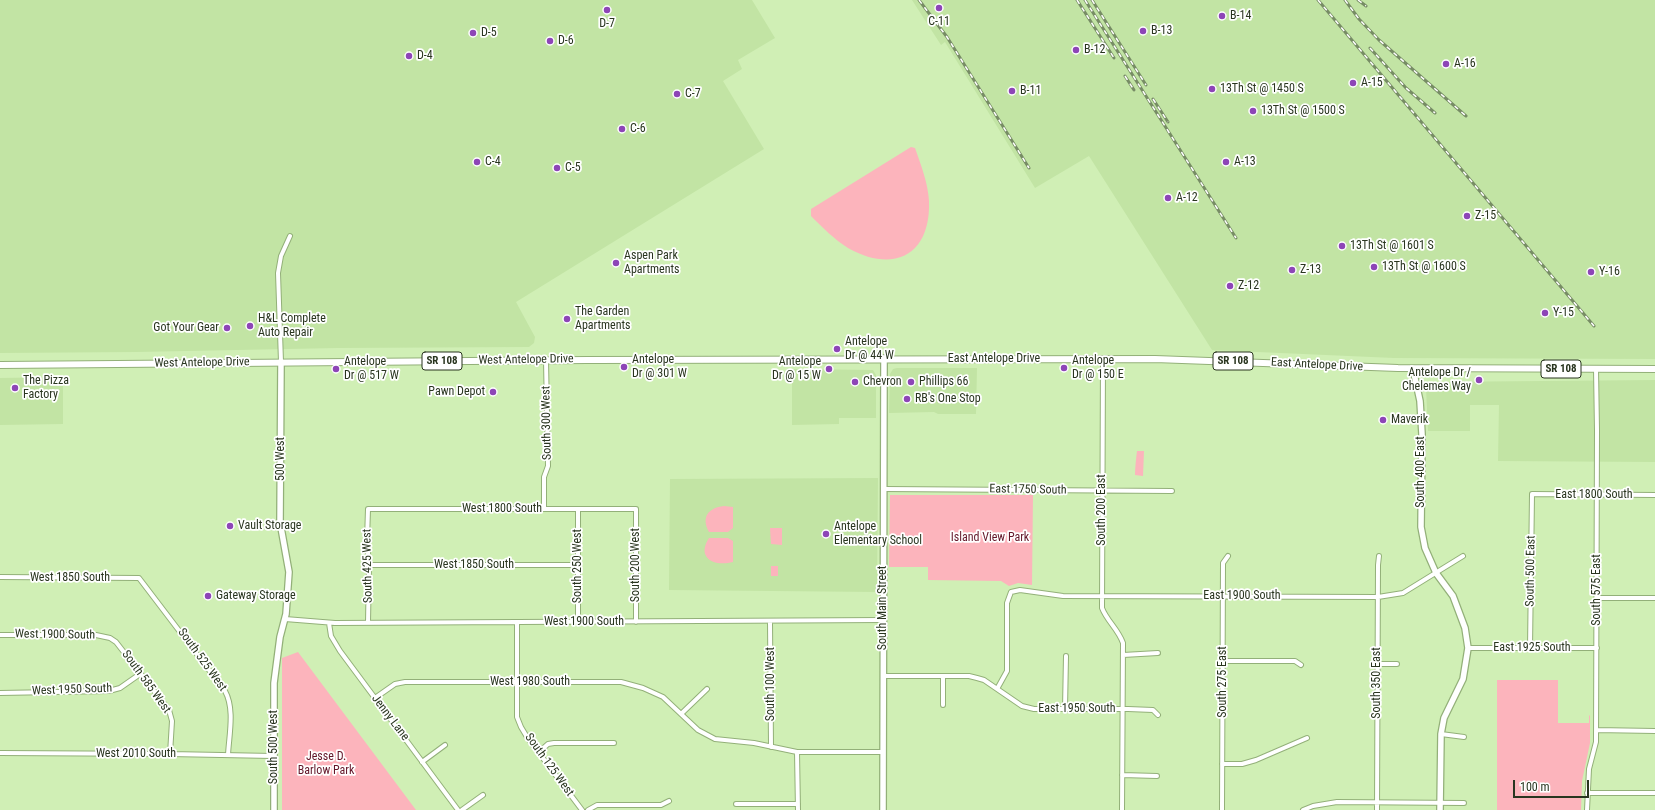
<!DOCTYPE html>
<html>
<head>
<meta charset="utf-8">
<style>
  body { margin:0 }
  #map { position:relative; width:1655px; height:810px; overflow:hidden; background:#d0efb5; font-family:"Roboto Condensed",sans-serif }
  canvas { display:block }
  .scale { position:absolute; left:1513px; top:780px; width:76px; height:18px; box-sizing:border-box; border:2px solid #29351f; border-top:0; padding-left:5px; font-size:12px; line-height:14px; white-space:nowrap; color:#29351f; -webkit-text-stroke:3px #fff; paint-order:stroke }
</style>
</head>
<body>
<div id="map">
<canvas width="1655" height="810"></canvas>
<div class="scale">100 m</div>
</div>
<script>
const ctx = document.querySelector('canvas').getContext('2d');
ctx.lineJoin = 'round';
function fill(path, color) { ctx.fillStyle = color; ctx.fill(path, 'evenodd'); }
function stroke(path, color, width, dash) { ctx.strokeStyle = color; ctx.lineWidth = width; ctx.lineCap = dash ? 'butt' : 'round'; ctx.setLineDash(dash || []); ctx.stroke(path); }
function write(font, color, halo, rows, align = 'center') {
  ctx.font = font + ' "Roboto Condensed",sans-serif'; ctx.lineWidth = 3.5; ctx.setLineDash([]); ctx.textBaseline = 'middle'; ctx.strokeStyle = halo; ctx.fillStyle = color; for (const [text, x, y, turn = 0] of rows) {
    ctx.save(); ctx.translate(x, y); ctx.rotate((+turn || 0) * Math.PI / 180); ctx.textAlign = isNaN(turn) ? turn : align; if (halo) ctx.strokeText(text, 0, 0); ctx.fillText(text, 0, 0); ctx.restore();
  }
}
fill(new Path2D(`
  M 0,0 L 752,0 L 775,38 L 738,60 L 742,69 L 723,81 L 764,149 L 516,302 L 535,337 L 534,343 L 529,347 L 338,348 L 136,352 L 0,353 Z
  M 912,0 L 1655,0 L 1655,359 L 1394,358 L 1212,350 L 1089,156 L 1035,188 L 945,42 L 941,45 Z
  M 897,368 L 977,368 L 976,414 L 938,414 L 934,412 L 889,413 L 890,374 L 893,369 Z
  M 792,369 L 873,370 L 876,375 L 876,418 L 839,418 L 839,424 L 792,425 Z
  M 63,377 L 63,424 L 0,425 L 0,378 Z
  M 1655,380 L 1655,462 L 1498,461 L 1499,405 L 1470,405 L 1470,431 L 1428,431 L 1426,388 L 1430,382 Z
  M 878,478 L 877,592 L 669,590 L 670,479 Z`), '#c2e4a4');
fill(new Path2D(`
  M 911,147 L 915,148 C 921,165 928,183 929,201 C 931,255 894,274 848,248 C 834,239 823,228 811,216 L 811,209 Z
  M 1137,451 L 1144,451 L 1143,476 L 1135,475 C 1135,468 1136,459 1137,451 Z
  M 890,495 L 1033,495 L 1032,585 L 1018,583 L 1009,586 L 1001,581 L 928,580 L 928,567 L 889,567 Z
  M 724,506 L 733,507 L 733,528 L 728,532 L 709,532 C 701,517 708,508 724,506 Z
  M 770,528 L 782,528 L 782,545 L 771,544 Z
  M 709,538 L 728,538 L 733,541 L 733,562 C 714,567 696,558 709,538 Z
  M 771,566 L 778,566 L 778,576 L 771,576 Z
  M 298,652 L 416,810 L 282,810 L 282,658 Z
  M 1497,680 L 1558,680 L 1558,723 L 1589,723 L 1589,715 L 1590,716 L 1590,743 L 1582,781 L 1581,810 L 1497,810 Z`), '#fcb4bc');
const street = new Path2D(`
  M 1103,359 L 1102,608 C 1107,621 1118,629 1123,643 L 1122,810
  M 281,362 L 278,273 L 281,256 L 290,236
  M 884,489 L 1172,491
  M 544,509 L 544,477 L 548,466 L 546,360
  M 369,565 L 578,565
  M 0,577 L 139,578 L 225,691 C 235,709 229,735 228,755
  M 1597,598 L 1655,598
  M 285,619 L 335,623 L 883,620
  M 770,621 L 771,747
  M 517,622 L 517,717 L 521,727 L 527,737 L 582,810
  M 578,622 L 578,509
  M 329,623 L 331,636 L 340,651 L 458,810
  M 368,623 L 369,565 L 367,540 L 368,509 L 636,509 L 636,622
  M 0,635 L 96,635 L 110,638 L 116,642 L 169,710 L 172,721 L 170,754
  M 1468,648 L 1597,648
  M 1530,648 L 1532,494 L 1655,495
  M 1123,655 L 1158,653
  M 1223,661 L 1295,661 L 1301,665
  M 1377,664 L 1397,664
  M 883,676 L 969,676 L 977,678 L 984,680 L 1022,706 L 1034,709 L 1128,709 L 1153,710 L 1158,715
  M 943,676 L 943,705
  M 997,689 L 1007,671 L 1007,603 L 1011,592 L 1020,590 L 1063,596 L 1378,597 L 1403,593 L 1463,556
  M 0,693 L 109,691 L 120,688 L 140,674
  M 375,698 L 395,684 L 405,682 L 621,682 L 643,688 L 663,697 L 698,730 L 715,739 L 754,743 L 797,752 L 883,752
  M 1065,709 L 1066,656
  M 681,714 L 707,689
  M 1596,730 L 1655,731
  M 1441,734 L 1464,737
  M 539,752 L 548,744 L 554,743 L 614,743
  M 797,752 L 798,810
  M 0,753 L 170,754 L 273,756
  M 422,762 L 445,745
  M 1222,764 L 1242,764 L 1256,760 L 1307,738
  M 1122,775 L 1157,776
  M 1587,793 L 1655,793
  M 736,804 L 798,804
  M 462,810 L 483,795
  M 588,810 L 597,805 L 661,805 L 669,801
  M 1222,810 L 1223,563 L 1228,556
  M 1303,810 L 1313,806 L 1337,802 L 1464,803
  M 1377,810 L 1378,565 L 1379,556
  M 1587,810 L 1589,769 L 1596,742 L 1597,430 L 1596,369`);
const secondary = new Path2D(`
  M 1413,369 L 1420,401 L 1422,434 L 1421,527 L 1425,548 L 1436,573 L 1453,596 L 1465,628 L 1468,648 L 1463,679 L 1444,718 L 1441,734 L 1440,810
  M 274,810 L 274,683 L 280,637 L 286,614 L 289,572 L 280,522 L 281,362
  M 883,810 L 884,358`);
const primary = new Path2D(`
  M 0,365 L 587,360 L 1155,359 L 1398,368 L 1655,369`);
stroke(street, '#93b079', 6);
stroke(secondary, '#93b079', 8);
stroke(primary, '#93b079', 8);
stroke(street, '#fff', 4);
stroke(secondary, '#fff', 5.5);
stroke(primary, '#fff', 6);
const rail = new Path2D(`
  M 919,0 L 947,37 L 1029,168
  M 1077,0 L 1114,58
  M 1085,0 L 1236,238
  M 1092,0 L 1146,85
  M 1318,0 L 1594,326
  M 1345,0 L 1359,19 L 1379,40 L 1466,116
  M 1358,0 L 1366,6
  M 1370,48 L 1406,88 L 1435,113
  M 1125,76 L 1134,90
  M 1153,99 L 1168,122`);
stroke(rail, '#778c65', 3);
stroke(rail, '#fff', 1.5, [4.5]);
for (const [x, y, r, color] of [
  [939,8,4,"#8d45b7"],
  [607,10,4,"#8d45b7"],
  [1222,16,4,"#8d45b7"],
  [1143,31,4,"#8d45b7"],
  [473,33,4,"#8d45b7"],
  [550,41,4,"#8d45b7"],
  [1076,50,4,"#8d45b7"],
  [409,56,4,"#8d45b7"],
  [1446,64,4,"#8d45b7"],
  [1353,83,4,"#8d45b7"],
  [1212,89,4,"#8d45b7"],
  [1012,91,4,"#8d45b7"],
  [677,94,4,"#8d45b7"],
  [1253,111,4,"#8d45b7"],
  [622,129,4,"#8d45b7"],
  [477,162,4,"#8d45b7"],
  [1226,162,4,"#8d45b7"],
  [557,168,4,"#8d45b7"],
  [1168,198,4,"#8d45b7"],
  [1467,216,4,"#8d45b7"],
  [1342,246,4,"#8d45b7"],
  [616,263,4,"#8d45b7"],
  [1374,267,4,"#8d45b7"],
  [1292,270,4,"#8d45b7"],
  [1591,272,4,"#8d45b7"],
  [1230,286,4,"#8d45b7"],
  [1545,313,4,"#8d45b7"],
  [567,319,4,"#8d45b7"],
  [250,326,4,"#8d45b7"],
  [227,328,4,"#8d45b7"],
  [837,349,4,"#8d45b7"],
  [624,367,4,"#8d45b7"],
  [1064,368,4,"#8d45b7"],
  [336,369,4,"#8d45b7"],
  [829,369,4,"#8d45b7"],
  [1479,380,4,"#8d45b7"],
  [855,382,4,"#8d45b7"],
  [911,382,4,"#8d45b7"],
  [15,388,4,"#8d45b7"],
  [493,392,4,"#8d45b7"],
  [907,399,4,"#8d45b7"],
  [1383,420,4,"#8d45b7"],
  [230,526,4,"#8d45b7"],
  [826,534,4,"#8d45b7"],
  [208,596,4,"#8d45b7"]
]) { const dot = new Path2D(); dot.arc(x, y, r, 0, 2 * Math.PI); ctx.fillStyle = color; ctx.fill(dot); stroke(dot, '#fff', 1.5); }
for (const [x, y, w] of [
  [442,361,40],
  [1233,361,40],
  [1561,369,40]
]) { const box = new Path2D(); box.roundRect(x - w / 2, y - 9, w, 18, 3); ctx.fillStyle = '#fff'; ctx.fill(box); stroke(box, '#29351f', 1); }
write('bold 11px', '#29351f', null, [
  ["SR 108",442,361],
  ["SR 108",1233,361],
  ["SR 108",1561,369]
]);
write('12px', '#29351f', '#fff', [
  ["B-14",1230,16],
  ["C-11",939,22,"center"],
  ["D-7",607,24,"center"],
  ["B-13",1151,31],
  ["D-5",481,33],
  ["D-6",558,41],
  ["B-12",1084,50],
  ["D-4",417,56],
  ["A-16",1454,64],
  ["A-15",1361,83],
  ["13Th St @ 1450 S",1220,89],
  ["B-11",1020,91],
  ["C-7",685,94],
  ["13Th St @ 1500 S",1261,111],
  ["C-6",630,129],
  ["C-4",485,162],
  ["A-13",1234,162],
  ["C-5",565,168],
  ["A-12",1176,198],
  ["Z-15",1475,216],
  ["13Th St @ 1601 S",1350,246],
  ["Aspen Park",624,256],
  ["Apartments",624,270],
  ["13Th St @ 1600 S",1382,267],
  ["Z-13",1300,270],
  ["Y-16",1599,272],
  ["Z-12",1238,286],
  ["The Garden",575,312],
  ["Apartments",575,326],
  ["Y-15",1553,313],
  ["H&L Complete",258,319],
  ["Auto Repair",258,333],
  ["Got Your Gear",219,328,"right"],
  ["Antelope",845,342],
  ["Dr @ 44 W",845,356],
  ["Antelope",632,360],
  ["Dr @ 301 W",632,374],
  ["Antelope",1072,361],
  ["Dr @ 150 E",1072,375],
  ["Antelope",344,362],
  ["Dr @ 517 W",344,376],
  ["Antelope",821,362,"right"],
  ["Dr @ 15 W",821,376,"right"],
  ["Antelope Dr /",1471,373,"right"],
  ["Chelemes Way",1471,387,"right"],
  ["The Pizza",23,381],
  ["Factory",23,395],
  ["Chevron",863,382],
  ["Phillips 66",919,382],
  ["Pawn Depot",485,392,"right"],
  ["RB's One Stop",915,399],
  ["Maverik",1391,420],
  ["Vault Storage",238,526],
  ["Antelope",834,527],
  ["Elementary School",834,541],
  ["Gateway Storage",216,596]
], 'left');
write('12px', '#29351f', '#fff', [
  ["East Antelope Drive",994,359],
  ["West Antelope Drive",526,360,-1],
  ["West Antelope Drive",202,363,-1],
  ["East Antelope Drive",1317,365,3],
  ["South 300 West",547,423,-91],
  ["500 West",281,459,-90],
  ["South 400 East",1421,472,-90],
  ["East 1750 South",1028,490,1],
  ["East 1800 South",1594,495],
  ["West 1800 South",502,509],
  ["South 200 East",1102,510,-90],
  ["West 1850 South",474,565],
  ["South 200 West",636,565,-90],
  ["South 425 West",368,566,-91],
  ["South 250 West",578,566,-90],
  ["South 500 East",1531,571,-89],
  ["West 1850 South",70,578],
  ["South 575 East",1597,590,-90],
  ["East 1900 South",1242,596],
  ["South Main Street",883,608,-90],
  ["West 1900 South",584,622],
  ["West 1900 South",55,635,1],
  ["East 1925 South",1532,648],
  ["South 525 West",202,660,54],
  ["South 585 West",146,682,54],
  ["West 1980 South",530,682],
  ["South 275 East",1223,682,-90],
  ["South 350 East",1377,683,-90],
  ["South 100 West",771,684,-90],
  ["West 1950 South",72,690,-2],
  ["East 1950 South",1077,709],
  ["Jenny Lane",390,718,53],
  ["South 500 West",274,747,-90],
  ["West 2010 South",136,754],
  ["South 125 West",549,765,54]
]);
write('12px', '#631629', '#fff', [
  ["Island View Park",990,538],
  ["Jesse D.",326,757],
  ["Barlow Park",326,771]
]);
</script>
</body>
</html>
